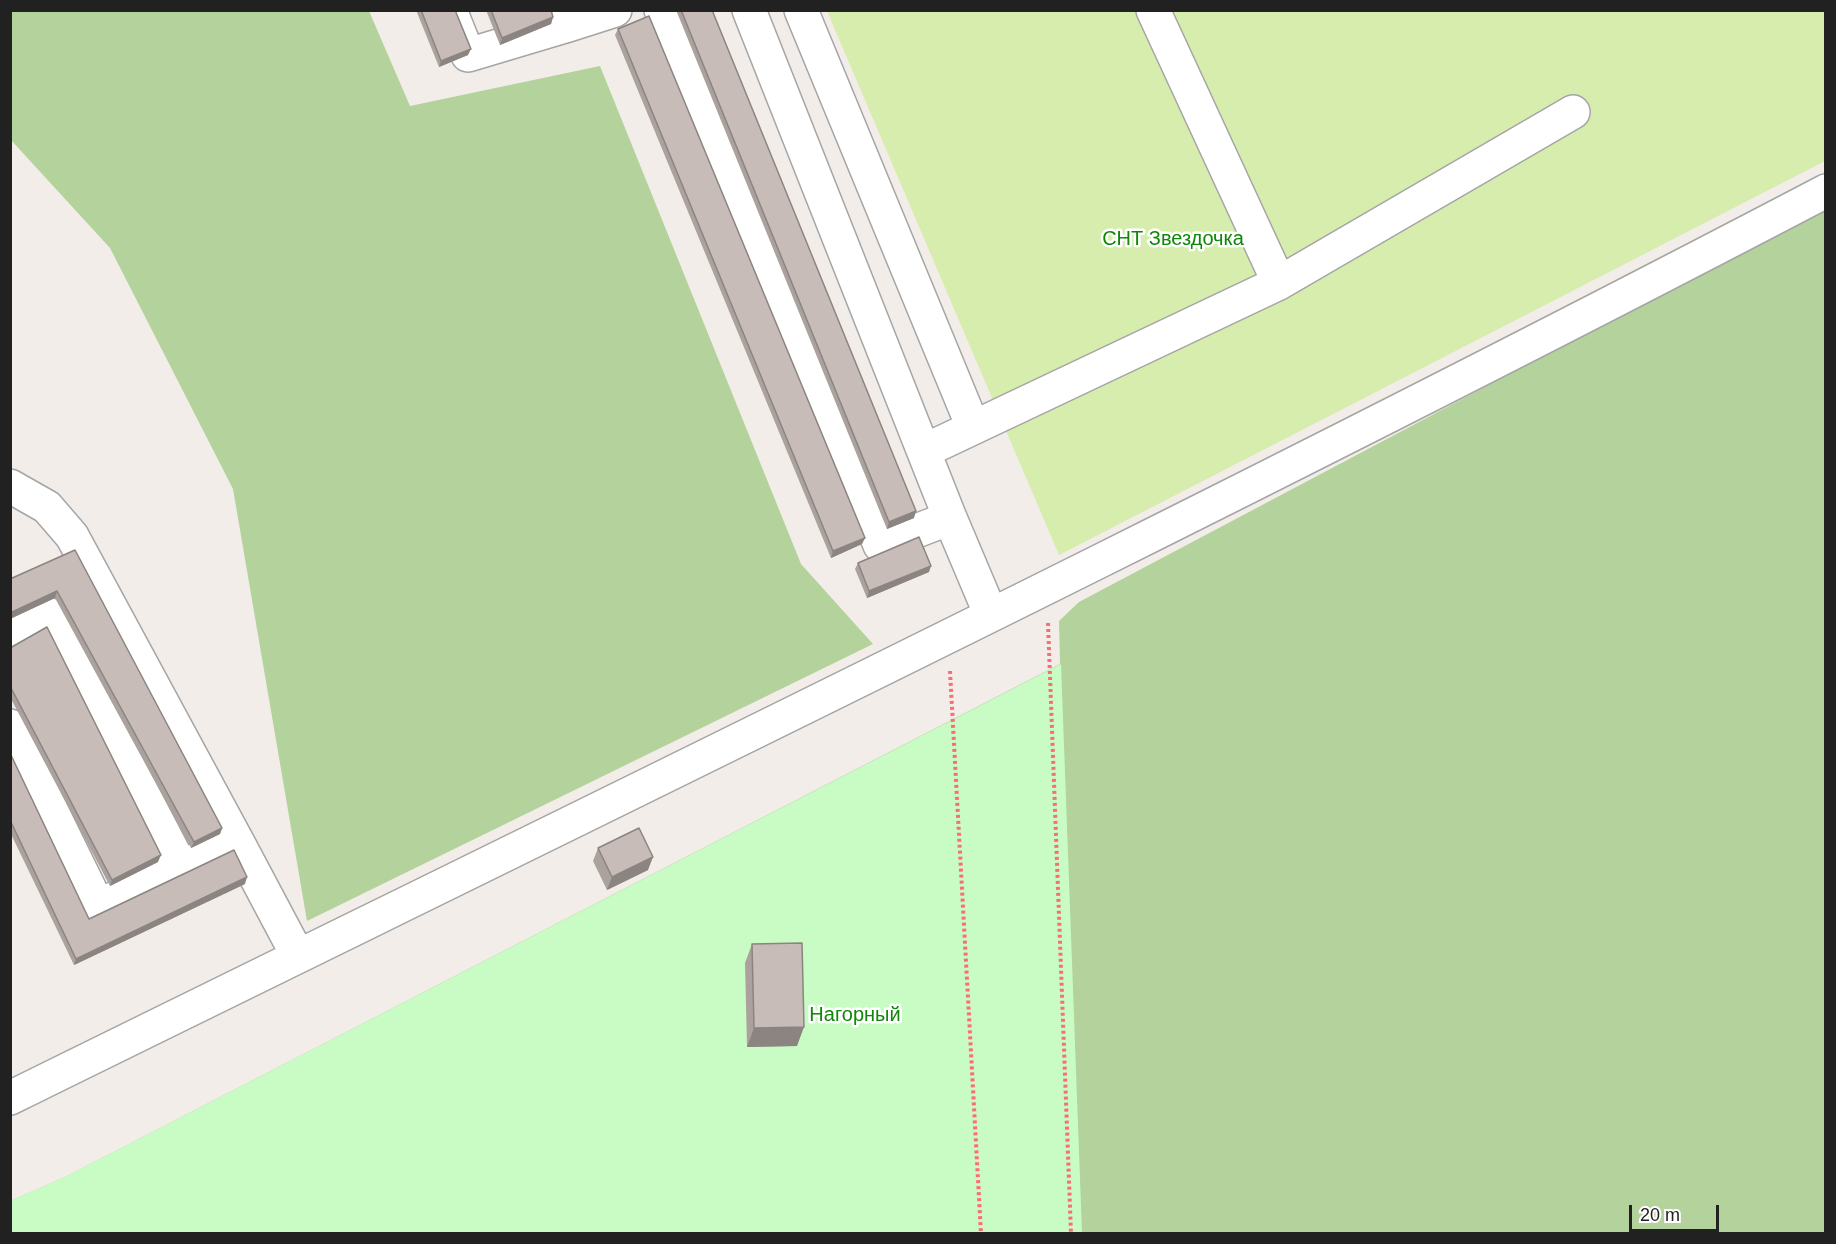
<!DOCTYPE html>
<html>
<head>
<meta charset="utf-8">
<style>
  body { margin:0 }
  #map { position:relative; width:1836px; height:1244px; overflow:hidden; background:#f2ede8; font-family:Arial,sans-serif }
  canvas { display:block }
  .frame { position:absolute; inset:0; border:12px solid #212121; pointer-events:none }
  .scale { position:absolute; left:1629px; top:1205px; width:90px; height:27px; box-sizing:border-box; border:3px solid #212121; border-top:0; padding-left:8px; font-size:18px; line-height:21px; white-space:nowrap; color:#212121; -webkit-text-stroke:4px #fff; paint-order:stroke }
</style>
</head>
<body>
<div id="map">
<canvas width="1836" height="1244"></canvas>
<div class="frame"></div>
<div class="scale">20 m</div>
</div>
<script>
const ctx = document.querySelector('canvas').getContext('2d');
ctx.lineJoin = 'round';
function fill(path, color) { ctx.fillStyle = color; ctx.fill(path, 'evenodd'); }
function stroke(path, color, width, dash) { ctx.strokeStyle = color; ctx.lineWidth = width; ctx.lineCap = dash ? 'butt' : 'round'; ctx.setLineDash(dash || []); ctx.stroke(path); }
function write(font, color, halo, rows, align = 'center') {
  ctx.font = font + ' Arial,sans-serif'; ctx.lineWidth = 5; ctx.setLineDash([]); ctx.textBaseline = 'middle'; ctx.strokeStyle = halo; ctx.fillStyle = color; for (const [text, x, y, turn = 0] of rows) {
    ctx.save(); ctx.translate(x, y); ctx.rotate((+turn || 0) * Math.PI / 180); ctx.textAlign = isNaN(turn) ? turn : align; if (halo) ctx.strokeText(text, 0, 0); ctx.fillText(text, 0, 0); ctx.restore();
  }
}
fill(new Path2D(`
  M 827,11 L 1825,11 L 1825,161 L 1059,555 Z`), '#d6edad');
fill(new Path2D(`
  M 11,10 L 369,11 L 410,106 L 600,66 L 801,564 L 873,644 L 307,921 L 233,489 L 110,248 L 11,140 Z
  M 1825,207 L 1825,1233 L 11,1234 L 10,1201 L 65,1177 L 1060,664 L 1059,621 L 1079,602 Z`), '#b4d29b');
fill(new Path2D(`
  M 1061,664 L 1082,1233 L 11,1234 L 10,1201 L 65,1177 Z`), '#c9fcc5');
const minor = new Path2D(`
  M 450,10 L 468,55 L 565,26
  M 559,10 L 565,26 L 615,10
  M 661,10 L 880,545 L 950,518
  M 749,10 L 950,518 L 991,615
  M 801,10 L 973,427
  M 1279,283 L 1573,112
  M 924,451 L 1279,283 L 1153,10
  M 10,486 L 47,507 L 72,536 L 237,841
  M 10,635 L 50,615 L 181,867
  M 10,726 L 98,906 L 237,841 L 298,956
  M 10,1098 C 617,799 1226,505 1826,191`);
stroke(minor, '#a5a5a5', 36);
stroke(new Path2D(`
  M 1048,623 L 1071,1234
  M 950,671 L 981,1234`), '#fe6c73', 4, [3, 3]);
stroke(minor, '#fff', 33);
fill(new Path2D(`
  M 416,10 L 455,10 L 468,55 L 439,67 Z
  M 486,10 L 551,10 L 553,17 L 551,24 L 500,45 Z
  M 676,10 L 712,10 L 914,518 L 887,529 Z
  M 618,29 L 862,544 L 831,558 L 615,35 Z
  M 75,550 L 222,828 L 220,834 L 191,848 L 55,598 L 10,619 L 10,579 Z
  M 858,563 L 929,572 L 867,598 L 855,569 Z
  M 10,648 L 158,862 L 110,886 L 10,697 Z
  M 10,753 L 89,919 L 245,884 L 74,965 L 10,832 Z
  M 598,848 L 648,870 L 607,890 L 593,861 Z
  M 752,944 L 797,1046 L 747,1047 L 745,963 Z`), '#aba29d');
fill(new Path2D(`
  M 553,17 L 551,24 L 500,45 L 502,38 Z
  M 471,49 L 468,55 L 439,67 L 441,61 Z
  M 916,511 L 914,518 L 887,529 L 889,522 Z
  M 865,538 L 862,544 L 831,558 L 833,551 Z
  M 931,566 L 929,572 L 867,598 L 869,591 Z
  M 57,591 L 55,598 L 10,619 L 10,613 Z
  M 222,828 L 220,834 L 191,848 L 194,842 Z
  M 161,855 L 158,862 L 110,886 L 112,880 Z
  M 653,857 L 648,870 L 607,890 L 612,877 Z
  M 247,877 L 245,884 L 74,965 L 76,959 Z
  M 804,1027 L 797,1046 L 747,1047 L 754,1028 Z`), '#8b8480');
const building = new Path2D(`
  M 421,10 L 455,10 L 471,49 L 441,61 Z
  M 491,10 L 551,10 L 553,17 L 502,38 Z
  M 681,10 L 712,10 L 916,511 L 889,522 Z
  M 649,16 L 865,538 L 833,551 L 618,29 Z
  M 919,537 L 931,566 L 869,591 L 858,563 Z
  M 75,550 L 222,828 L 194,842 L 57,591 L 10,613 L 10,579 Z
  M 47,627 L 161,855 L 112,880 L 10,686 L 10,648 Z
  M 10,753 L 89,919 L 234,850 L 247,877 L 76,959 L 10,820 Z
  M 639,828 L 653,857 L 612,877 L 598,848 Z
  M 802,943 L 804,1027 L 754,1028 L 752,944 Z`);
fill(building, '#c7bcb7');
stroke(building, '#8b8480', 1.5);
write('20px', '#108708', '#fff', [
  ["СНТ Звездочка",1173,239],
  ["Нагорный",855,1015]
]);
</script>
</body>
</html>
